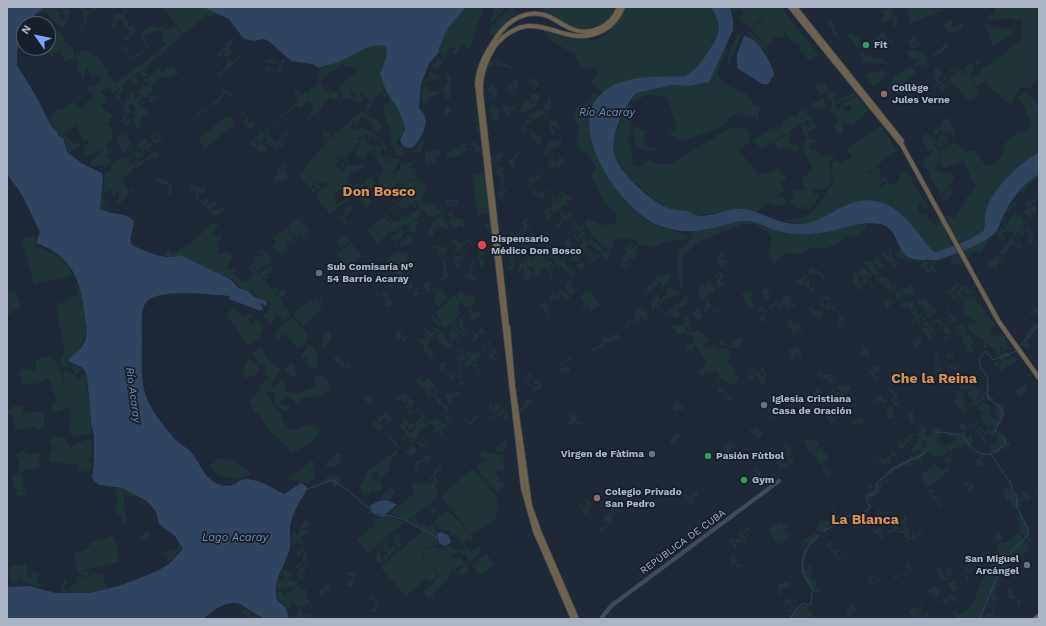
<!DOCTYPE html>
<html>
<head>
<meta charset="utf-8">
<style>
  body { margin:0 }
  #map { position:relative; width:1046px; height:626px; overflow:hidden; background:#1e2836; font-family:"Work Sans",sans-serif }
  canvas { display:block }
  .frame { position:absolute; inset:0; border:8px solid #abb4c4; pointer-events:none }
  .north { position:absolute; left:16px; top:16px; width:40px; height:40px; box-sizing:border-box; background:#171f2b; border:1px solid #525b68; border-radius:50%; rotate:303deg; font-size:11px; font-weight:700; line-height:16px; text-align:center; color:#abb4c4 }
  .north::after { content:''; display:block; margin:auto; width:14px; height:18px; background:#77a7fd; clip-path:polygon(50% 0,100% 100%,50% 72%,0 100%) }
</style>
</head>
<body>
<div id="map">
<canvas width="1046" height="626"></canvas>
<div class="frame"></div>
<div class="north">N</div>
</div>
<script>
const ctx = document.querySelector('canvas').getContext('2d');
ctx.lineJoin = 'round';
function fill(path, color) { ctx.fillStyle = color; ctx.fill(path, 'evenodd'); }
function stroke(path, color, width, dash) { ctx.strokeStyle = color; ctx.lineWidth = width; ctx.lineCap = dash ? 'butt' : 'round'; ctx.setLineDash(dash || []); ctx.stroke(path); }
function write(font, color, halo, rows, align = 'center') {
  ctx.font = font + ' "Work Sans",sans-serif'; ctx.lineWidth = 3.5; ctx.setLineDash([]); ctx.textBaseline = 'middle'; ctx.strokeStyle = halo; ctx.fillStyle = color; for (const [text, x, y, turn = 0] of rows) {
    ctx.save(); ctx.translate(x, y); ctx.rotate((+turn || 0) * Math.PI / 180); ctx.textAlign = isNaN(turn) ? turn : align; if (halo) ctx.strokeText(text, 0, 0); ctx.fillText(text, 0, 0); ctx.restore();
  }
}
fill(new Path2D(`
  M 51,7 L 49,11 L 46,9 L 49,12 L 52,7 L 56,9 L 58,7 L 57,11 L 62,12 L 58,15 L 61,17 L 61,22 L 67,15 L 61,15 L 64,12 L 63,9 L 59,11 L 59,8 L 67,7 L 71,12 L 63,29 L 44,11 L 36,15 L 41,9 Z
  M 79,7 L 84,7 L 89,12 L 94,7 L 99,7 L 91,14 L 89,13 L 90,16 L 88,14 L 85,25 L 81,30 L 79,27 L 82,27 L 84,19 L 83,18 L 85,17 Z
  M 125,7 L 126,10 L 129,11 L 123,15 L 125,20 L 129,21 L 127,26 L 130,27 L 133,24 L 134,29 L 138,30 L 137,32 L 135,31 L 125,41 L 125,36 L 128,36 L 130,33 L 127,27 L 124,27 L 122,24 L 124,21 L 122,18 L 115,22 L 118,22 L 114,26 L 114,28 L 110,28 L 113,24 L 112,20 L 114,15 L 122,13 Z
  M 162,7 L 202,7 L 215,13 L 210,18 L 209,16 L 203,20 L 211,12 L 184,34 Z
  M 466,7 L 484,7 L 469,50 L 463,44 L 460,44 L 463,47 L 460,47 L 455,55 L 450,51 L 453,51 L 455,48 L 450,48 L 447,51 L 447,56 L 443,57 L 439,52 L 439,48 L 448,28 Z
  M 494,7 L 506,7 L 495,20 L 490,23 Z
  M 511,7 L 516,7 L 512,19 L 503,24 L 494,35 L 490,35 L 489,29 Z
  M 539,7 L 616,7 C 614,14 611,17 605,22 C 583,40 564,22 542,12 Z
  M 624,7 L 711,7 C 714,13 720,20 719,27 C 716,44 701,64 688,75 L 625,81 L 602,92 L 590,82 L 599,73 L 595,67 L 581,68 L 575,55 L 549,39 L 544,31 C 585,27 597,66 624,7 Z
  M 730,7 L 781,7 L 818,54 L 810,61 L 808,60 L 800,49 L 799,45 L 791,40 L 783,30 L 784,38 L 771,37 L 773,40 L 770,45 L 767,45 L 751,29 L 761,21 L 765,16 L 750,28 L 744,24 L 737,15 L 741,17 L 743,12 L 740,9 L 731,10 Z
  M 911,7 L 920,9 L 920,7 L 943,10 L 910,24 L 907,10 L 911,10 Z
  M 995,7 L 1033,7 L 1038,9 L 1039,7 L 1039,76 L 1030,89 L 1023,86 L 1015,96 L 1012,106 L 989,87 L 985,76 L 986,81 L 976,86 L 973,77 L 979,75 L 983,67 L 975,63 L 976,61 L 979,61 L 979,64 L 982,67 L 987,67 L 999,58 L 995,54 L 997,53 L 1000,57 L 1003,55 L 1003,51 L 1005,53 L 1016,43 L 1017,45 L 1020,42 L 1022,22 L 1020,20 L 1015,21 L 1013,18 L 989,20 L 988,18 L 991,13 L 995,15 Z
  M 893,8 L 891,11 L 891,15 L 895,15 L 898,24 L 895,28 L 892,21 L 894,18 L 886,20 L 884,23 L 880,19 L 885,16 L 881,10 Z
  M 953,18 L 951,28 L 959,26 L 959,23 L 962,22 L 963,29 L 958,30 L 958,32 L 955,31 L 948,34 L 946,28 L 944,28 L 942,25 Z
  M 832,19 L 836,33 L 845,44 L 833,34 L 831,26 L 827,24 Z
  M 985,23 L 996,29 L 997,27 L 1001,29 L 1003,26 L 1004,30 L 1015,29 L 1012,34 L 992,46 Z
  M 175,25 L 183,35 L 161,54 L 162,56 L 158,56 L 150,63 L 148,68 L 143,69 L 147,71 L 146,73 L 148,73 L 147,76 L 141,76 L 140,71 L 134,76 L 138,80 L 136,84 L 135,85 L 130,79 L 122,86 L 122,90 L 126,91 L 118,94 L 121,95 L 118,100 L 114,95 L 117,94 L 120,88 L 113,93 L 106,85 L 106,88 L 100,93 L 106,97 L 105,102 L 101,105 L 102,107 L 111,115 L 116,116 L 110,119 L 111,122 L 107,123 L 113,130 L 111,131 L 113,134 L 111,141 L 105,146 L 108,148 L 108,151 L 112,151 L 111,155 L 107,155 L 112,162 L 105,168 L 102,164 L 101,166 L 97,165 L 95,167 L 91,165 L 92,158 L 94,158 L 104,147 L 97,152 L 96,151 L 95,154 L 93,152 L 93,155 L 90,154 L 90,156 L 85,155 L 83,150 L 87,149 L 86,147 L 80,148 L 88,144 L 89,140 L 84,141 L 83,140 L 76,125 L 64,134 L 75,145 L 76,144 L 73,139 L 79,144 L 79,147 L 69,152 L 66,149 L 66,143 L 63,136 L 59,135 L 58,132 L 53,131 L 53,127 L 50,125 L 49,119 L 52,117 L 50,115 L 57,111 L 52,109 L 54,108 L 63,110 L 64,107 L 77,100 L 78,95 L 81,97 L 86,94 L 75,103 L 80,109 L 82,108 L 94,96 L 93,92 L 86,89 L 89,87 L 93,87 L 102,80 L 88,64 L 96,76 L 93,79 L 93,74 L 89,75 L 91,72 L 89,71 L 87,74 L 88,68 L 87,67 L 83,79 L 80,72 L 77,73 L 79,70 L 75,69 L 77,66 L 71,68 L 79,64 L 79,62 L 75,63 L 79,60 L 76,59 L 67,66 L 74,59 L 72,58 L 68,62 L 64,61 L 60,50 L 54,54 L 53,53 L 53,57 L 50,56 L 50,53 L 48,53 L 45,48 L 48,48 L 48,32 L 56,26 L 55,32 L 58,30 L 63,36 L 62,37 L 65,38 L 63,43 L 66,41 L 66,44 L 73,48 L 73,55 L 76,56 L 78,54 L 86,62 L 79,54 L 81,51 L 85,51 L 86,49 L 93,56 L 98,54 L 98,59 L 104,64 L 103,67 L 107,68 L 108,70 L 106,72 L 115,83 L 120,81 L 121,77 L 125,77 L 129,72 L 132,71 L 135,67 L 142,65 L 167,43 L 163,42 L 162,30 L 145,34 L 143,37 L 149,44 L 148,47 L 139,56 L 130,61 L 131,58 L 123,48 L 121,49 L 121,46 L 124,46 L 132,58 L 147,46 L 140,37 L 145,29 L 154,26 L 158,28 L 162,26 L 167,30 L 172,27 L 173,28 Z
  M 741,31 L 739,41 L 728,66 C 727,54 733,41 741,31 Z
  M 884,31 L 887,39 L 891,42 L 880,51 L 878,41 L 874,38 Z
  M 750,32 L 766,45 L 769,53 C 768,53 748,35 747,33 Z
  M 851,33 L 856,38 L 857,35 L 860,35 L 861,36 L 858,41 L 862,45 L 857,48 L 847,34 Z
  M 730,35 L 725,55 L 717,72 C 727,95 747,85 754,105 L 752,107 L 757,105 L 760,107 L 758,122 L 755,119 L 758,115 L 754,118 L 743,116 L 744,111 L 730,117 L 724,126 L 681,141 L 668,133 L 677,128 L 667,97 L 648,94 L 634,102 L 630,101 C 632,98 633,95 636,93 C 646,85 692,86 706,84 Z
  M 915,36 L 918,40 L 913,43 L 914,45 L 920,41 L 921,44 L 912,49 L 907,42 Z
  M 232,40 L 234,42 L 229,47 L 230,50 L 235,51 L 232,54 L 230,53 L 230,56 L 225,56 L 223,60 L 222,59 L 226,50 L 222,53 L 220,57 L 217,55 L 210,61 L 227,45 L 223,42 L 228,43 L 228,42 Z
  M 944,42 L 946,42 L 949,47 L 934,58 L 933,55 L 944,45 Z
  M 381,44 L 387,47 L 387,86 L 381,92 L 387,93 L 388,94 L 383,101 L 385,98 L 381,97 L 383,95 L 380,93 L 379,96 L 376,96 L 372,103 L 371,102 L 371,108 L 367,109 L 371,113 L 369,114 L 366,112 L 365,107 L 370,102 L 368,99 L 370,98 L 366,98 L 361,91 L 359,99 L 362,96 L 365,97 L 362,100 L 360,104 L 355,100 L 355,102 L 353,101 L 356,94 L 351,91 L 350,93 L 353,97 L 353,100 L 347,98 L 338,102 L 342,94 L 337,88 L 359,69 L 355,69 L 352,66 L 349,68 L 344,66 L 343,62 L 340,69 C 335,67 324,77 320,83 L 327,91 L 331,86 L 328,95 L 333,92 L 338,92 L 338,98 L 336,101 L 330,97 L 318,113 L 314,113 L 309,122 L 307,121 L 310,114 L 314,109 L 309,102 L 307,101 L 300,108 L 295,106 L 266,131 L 275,142 L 302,119 L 280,141 L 283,144 L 282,147 L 279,146 L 279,142 L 276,144 L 278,147 L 276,148 L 270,141 L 271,146 L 269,147 L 269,144 L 266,143 L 267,140 L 262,138 L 264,143 L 259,141 L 268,149 L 263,155 L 263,151 L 260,153 L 255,147 L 249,145 L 252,141 L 255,141 L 259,148 L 258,140 L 254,139 L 255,136 L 260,137 L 258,135 L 261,132 L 269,140 L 264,131 L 297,102 L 297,99 L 295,97 L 299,96 L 295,94 L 294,88 L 303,95 L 304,92 L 308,93 L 311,88 L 315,89 L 316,83 L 320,80 L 318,77 L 318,72 L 322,70 L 322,68 L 336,61 L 343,61 L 350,55 L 372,46 Z
  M 863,47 L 868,50 L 863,50 L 866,55 L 865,57 L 870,54 L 871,57 L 876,59 L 879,56 L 886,63 L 862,63 L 862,57 L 858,53 L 863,50 Z
  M 914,49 L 917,52 L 920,50 L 923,52 L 923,56 L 925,54 L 928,57 L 925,60 L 928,63 L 923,67 L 920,64 L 917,66 L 913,64 L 917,60 L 916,58 L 912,60 L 906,52 Z
  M 242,54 L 243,56 C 235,62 228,69 220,76 L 218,74 L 226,67 L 227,60 L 229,59 L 232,61 Z
  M 274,58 L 273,61 L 281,65 L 282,60 L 288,59 L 284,62 L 282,69 L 279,73 L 272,69 L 266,72 L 265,70 L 268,68 L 265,69 L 268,65 L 270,68 L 279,70 L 279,65 L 264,61 Z
  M 438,58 L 443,62 L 439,68 L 435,70 L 432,67 Z
  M 501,59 L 500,63 L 504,63 L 514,68 L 508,68 L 509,70 L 502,65 L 498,66 L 496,62 L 493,63 L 494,66 L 486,68 L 483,88 L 487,92 L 485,94 L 480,88 L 478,80 L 474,78 L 475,73 L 488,61 L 490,63 Z
  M 973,62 L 972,70 L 974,71 L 971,75 L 974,85 L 980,94 L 969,101 L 951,81 L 951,84 L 949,82 L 944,84 L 946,85 L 948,84 L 948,87 L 943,91 L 938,87 L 950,80 L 949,79 L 956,73 L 951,71 L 949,73 L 950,69 L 954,69 L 957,73 L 961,69 L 965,74 L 968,72 L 964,68 Z
  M 172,64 L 179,73 L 169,80 L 168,77 L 164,79 L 164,75 L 151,88 L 158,98 L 156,99 L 155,98 L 152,100 L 153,103 L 151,103 L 149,100 L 155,96 L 153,92 L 151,94 L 150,91 L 149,95 L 147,93 L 150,96 L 151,95 L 151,98 L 146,97 L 144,99 L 143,97 L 139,100 L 144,101 L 144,105 L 137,101 L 149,113 L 142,116 L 142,120 L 139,120 L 141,124 L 138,129 L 135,127 L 137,124 L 131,117 L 135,117 L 134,110 L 136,107 L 130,103 L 128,106 L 131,113 L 127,114 L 123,109 L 125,103 L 120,103 L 119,101 L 125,102 L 126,99 L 129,99 L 130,94 L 128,94 L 131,88 L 130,93 L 131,94 L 134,93 L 135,99 L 141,94 L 136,91 L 141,91 L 143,87 L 141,84 L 142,83 L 146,88 L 146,84 L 148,87 L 150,86 L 143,79 L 147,79 L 158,70 L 158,67 L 163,73 L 166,69 L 172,68 Z
  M 938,66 L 943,74 L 939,76 L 938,79 L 941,81 L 946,76 L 947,78 L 933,89 L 932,87 L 938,83 L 935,80 L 934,69 Z
  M 909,67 L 914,69 L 916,72 L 892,92 L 889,88 L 894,77 Z
  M 883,70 L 888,75 L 874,87 L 864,74 Z
  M 430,71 L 438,76 L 439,79 L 430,79 L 424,84 L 426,79 L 432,75 L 429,73 Z
  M 447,72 L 451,80 L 449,85 L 451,88 L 448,89 L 451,91 L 449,101 L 448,98 L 444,98 L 447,95 L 443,94 L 442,90 C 445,86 450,83 445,74 Z
  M 525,78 L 526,81 L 530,78 L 532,80 L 534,79 L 539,83 L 539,86 L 533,91 L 535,86 L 530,85 L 529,81 L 523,82 Z
  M 513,80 L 517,80 L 519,83 L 516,90 L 512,88 L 511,91 L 516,92 L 512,96 L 509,95 L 513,94 L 505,87 L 506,85 L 509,87 L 508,83 L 511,85 L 513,84 Z
  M 817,82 L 821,85 L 825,83 L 830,91 L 821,95 L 817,89 Z
  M 493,83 L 498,94 L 492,100 L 491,94 L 488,93 L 488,88 Z
  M 425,86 L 428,86 L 429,91 L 440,92 L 441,93 L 435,96 L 430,96 L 427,104 L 423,105 C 423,98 420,92 425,86 Z
  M 224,89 L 230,92 L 234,99 L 226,93 L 219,102 L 215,103 L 192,121 L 198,114 L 196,110 L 201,112 L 220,97 L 222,94 L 221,91 Z
  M 835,90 L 837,94 L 833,99 L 836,102 L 856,91 L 853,97 L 837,103 L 837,112 L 841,106 L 845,112 L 852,109 L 850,104 L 844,108 L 842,102 L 847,102 L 856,96 L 869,111 L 866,112 L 864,117 L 856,121 L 854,125 L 850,125 L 848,123 L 842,124 L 844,132 L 839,135 L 834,128 L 838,122 L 836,114 L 827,110 L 832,107 L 832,102 L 825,96 Z
  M 1024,92 L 1039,103 L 1039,153 L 1022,162 L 993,195 L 982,233 L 972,238 L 959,242 L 945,217 L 949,215 L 953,218 L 955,217 L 967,197 L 976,187 L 963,161 L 944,168 L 939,164 L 940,152 L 955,142 L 965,151 L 975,151 C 981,157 983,169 995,165 C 1011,146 997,137 1029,130 C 1034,118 1024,112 1023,103 L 1017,99 Z
  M 533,93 L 540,95 L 539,102 L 531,101 L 531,96 Z
  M 594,93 L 598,96 C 579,127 597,160 615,186 C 624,199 633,211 646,220 C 659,228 675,231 689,236 L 685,239 L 667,241 L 656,247 L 639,245 L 634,239 L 630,238 L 614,240 L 612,245 L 615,248 C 604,253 593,234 586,227 L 585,222 L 588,220 C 598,221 605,229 615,223 L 617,216 L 603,201 L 592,176 L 596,167 L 587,153 L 580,150 L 576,142 L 579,126 L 575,121 L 575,108 L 588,102 Z
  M 390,95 C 398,107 406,119 404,134 L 398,138 L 396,143 L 398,145 L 397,148 L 402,146 L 404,155 L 397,156 L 397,152 L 394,151 L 396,147 L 394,144 L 393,146 L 391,145 C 393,133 388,125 384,114 L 382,114 L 384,110 L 375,118 L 386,106 L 384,104 L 391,101 L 388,99 Z
  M 550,97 L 551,108 L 547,110 L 543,109 L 545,114 L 550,112 L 541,122 L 545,114 L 534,120 L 529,117 L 529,115 L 533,116 L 533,114 L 541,108 L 543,109 L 545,107 L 544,104 L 548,104 L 547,101 Z
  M 824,98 L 824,104 L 828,105 L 826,109 L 815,108 L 811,104 Z
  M 526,100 L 530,100 L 533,105 L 535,102 L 538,104 L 525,112 L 521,112 L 522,102 Z
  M 477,102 L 479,103 L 480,133 L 476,131 L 476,125 L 479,126 L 478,122 L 476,123 L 474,120 L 475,118 L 478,121 Z
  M 631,104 L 631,134 L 627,136 L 627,140 L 631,147 L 630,151 L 633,155 L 631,162 L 636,167 L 640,167 L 648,160 L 657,164 L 670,164 L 732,127 L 746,128 L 751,141 L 740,149 L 740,151 L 755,171 L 759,172 L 755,176 C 764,174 772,172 779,167 L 780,173 L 787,177 L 781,184 L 784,191 L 774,198 L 784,196 L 787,201 L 787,205 L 772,206 L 768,203 L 764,205 L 757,213 L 751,211 L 723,211 L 698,216 L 668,208 L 652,198 L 626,175 L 614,155 L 613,140 L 627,105 Z
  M 447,105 L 452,109 L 446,118 L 444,109 Z
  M 489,105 L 494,105 L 501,111 L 498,120 L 492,122 L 493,115 L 488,110 L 490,109 Z
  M 504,105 L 515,107 L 514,113 L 513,110 L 509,110 L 509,113 L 512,114 L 509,117 L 507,116 L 507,111 L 502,112 L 503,108 L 502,106 Z
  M 806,108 L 809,108 L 805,113 L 813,117 L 761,149 L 753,140 L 779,124 L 774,131 L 783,126 L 782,122 L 793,115 L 797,116 L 798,113 Z
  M 243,110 L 250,118 L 247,122 L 250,123 L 251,121 L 254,123 L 251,131 L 249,128 L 248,129 L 248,126 L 245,127 L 244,122 L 242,122 L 248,117 L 245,114 L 243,115 L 245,118 L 243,118 L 243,115 L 240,116 Z
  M 362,111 L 379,122 L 382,126 L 378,135 L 375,130 L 373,132 L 387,148 L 386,151 L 383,148 L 380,153 L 382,158 L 384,155 L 386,157 L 382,162 L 386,161 L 387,163 L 387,159 L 389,157 L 389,161 L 394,158 L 401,160 L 397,164 L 396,169 L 392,170 L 394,177 L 400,169 L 400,163 L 405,164 L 413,161 L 412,166 L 409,168 L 415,169 L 417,172 L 413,174 L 417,174 L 416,177 L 419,178 L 418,180 L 414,179 L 406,182 L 415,180 L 424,185 L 427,190 L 423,193 L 422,203 L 425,202 L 425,206 L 433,198 L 428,203 L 437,206 L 435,210 L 437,209 L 439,212 L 441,210 L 439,206 L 441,203 L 443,208 L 440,207 L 443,211 L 438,215 L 430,217 L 426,214 L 425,209 L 422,211 L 419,209 L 418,202 L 414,200 L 413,205 L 416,205 L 415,209 L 410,203 L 408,207 L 412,209 L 403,207 L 401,210 L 399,205 L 397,205 L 402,199 L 400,190 L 404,184 L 402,185 L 400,182 L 395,184 L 390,191 L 387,191 L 358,214 L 365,206 L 360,198 L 366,193 L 371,203 L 385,192 L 381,191 L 377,182 L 383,170 L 371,180 L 375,180 L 376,183 L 373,184 L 374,187 L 366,192 L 363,188 L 368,187 L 367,183 L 355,193 L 354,197 L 352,196 L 340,206 L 341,208 L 339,206 L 330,214 L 315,196 L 318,192 L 328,186 L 326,181 L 321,184 L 316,181 L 318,185 L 322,187 L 316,190 L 314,184 L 311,186 L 316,192 L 314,193 L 299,175 L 319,151 L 318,150 L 323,148 L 329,140 L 325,136 L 322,138 L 323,131 L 328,133 L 331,130 L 329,137 L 331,138 ZM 362,115 L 365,119 L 370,121 L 369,123 L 372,125 L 373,132 L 369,129 L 366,130 L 363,126 L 355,130 L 349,127 L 357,120 L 354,124 L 356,127 ZM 366,134 L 368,136 C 369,140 369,143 371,147 L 364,137 L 360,139 L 360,143 L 356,150 L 353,151 L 358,158 L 365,159 L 369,152 L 374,149 L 374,144 L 370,145 L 369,141 L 374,135 L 374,141 L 378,139 L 383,145 L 381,147 L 380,145 L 378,150 L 379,145 L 376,145 L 375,149 L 376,152 L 372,154 L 379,157 L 376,159 L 383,169 L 377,174 L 374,173 L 375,175 L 370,178 L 366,178 L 365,182 L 356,191 L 355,189 L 359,186 L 356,183 L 353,187 L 352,184 L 353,183 L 351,184 L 346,176 L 351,178 L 351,175 L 349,172 L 354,172 L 360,169 L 362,170 L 363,164 L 359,166 L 354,164 L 351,166 L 346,165 L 343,173 L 336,166 L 339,162 L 337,157 L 339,156 L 341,159 L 345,156 L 345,161 L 339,165 L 344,166 L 344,163 L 348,164 L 347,155 L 355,149 L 356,144 L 359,143 L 359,140 L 355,140 L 358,137 L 364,137 L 364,134 ZM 348,184 L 354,193 L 336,205 L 333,195 Z
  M 124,115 L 127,115 L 125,119 L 127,122 L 128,118 L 131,119 L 127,128 L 126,125 L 124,126 L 125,123 L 122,122 L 123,119 L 122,116 L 124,118 Z
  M 227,116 L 232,118 L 235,125 L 207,146 L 205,148 L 198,139 Z
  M 527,117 L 529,121 L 534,121 L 527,124 L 524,129 L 527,132 L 525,134 L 521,128 L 525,125 L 525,120 Z
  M 551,117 L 553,118 L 559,126 L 558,130 L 556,127 L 551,126 L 555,133 L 552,135 L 548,123 L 554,120 Z
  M 944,119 L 949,119 L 954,128 L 955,136 L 951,140 L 953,136 L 949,132 L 947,145 L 940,141 L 942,145 L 942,149 L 937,144 L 937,140 L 939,140 L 941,135 L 947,137 L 947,133 L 945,131 L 943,134 L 943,129 L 938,131 L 940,134 L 932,133 L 935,129 L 939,128 Z
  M 809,121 L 813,123 L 812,126 L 816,125 L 821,130 L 820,132 L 817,127 L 807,132 L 811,139 L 818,141 L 810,144 L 810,149 L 817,151 L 821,157 L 826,155 L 834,157 L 840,154 L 829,162 C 829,168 832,173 832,178 C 832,189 817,190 810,190 L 814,192 L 809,204 L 815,193 L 820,194 C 815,202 813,211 802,209 L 808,204 L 803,207 L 799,206 L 799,210 L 795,205 L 788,203 L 792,199 L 794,190 L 806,190 L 804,189 L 801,179 L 813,169 L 803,150 L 804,142 L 807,139 L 801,127 L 805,124 L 807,126 L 805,128 L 808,129 L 810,124 L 808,122 Z
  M 633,125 L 646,132 L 643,139 L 648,147 L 658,148 C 645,154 635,150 633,134 C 633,131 632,128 633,125 Z
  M 881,126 L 897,151 L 864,174 L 847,149 Z
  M 156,130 L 161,134 L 162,137 L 159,137 L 158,140 L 162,139 L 163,140 L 160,142 L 158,141 L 157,144 L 151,141 L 153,138 L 157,141 L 157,137 L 154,134 L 152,138 L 149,137 L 153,132 L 159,135 Z
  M 532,130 L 534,134 L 541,136 L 542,141 L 544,140 L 542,142 L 538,139 L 541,144 L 538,146 L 535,140 L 530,139 L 532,136 L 530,133 Z
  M 790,132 L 791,135 L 788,139 L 791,144 L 797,145 L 799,150 L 795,153 L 790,147 L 787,149 L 783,148 L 779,150 L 773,143 Z
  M 123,133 L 125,134 L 131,144 L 134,144 L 133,146 L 129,144 L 130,150 L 135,147 L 130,152 L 129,149 L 124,153 L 115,140 L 117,140 L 120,135 L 122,135 L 122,137 Z
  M 927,134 L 936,140 L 934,146 L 940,150 L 936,169 L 941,172 L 953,173 L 954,179 L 942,193 L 946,201 L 944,202 L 924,164 L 924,159 L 929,157 L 930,153 L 934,152 L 933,150 L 928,152 L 926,145 L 921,142 L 923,136 Z
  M 146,137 L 147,143 L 150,142 L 153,146 L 149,147 L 153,152 L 159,152 L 159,156 L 154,159 L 151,156 L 151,160 L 147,159 L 147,162 L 145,161 L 137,168 L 132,169 L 131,173 L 121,180 L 124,181 L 123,184 L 129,189 L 127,190 L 127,195 L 129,195 L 131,190 L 134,190 L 133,193 L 131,192 L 128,197 L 125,197 L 125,199 L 118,205 L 116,203 L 119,196 L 119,190 L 116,193 L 115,200 L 113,194 L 109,196 L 113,192 L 110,190 L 102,195 L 105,173 L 111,171 L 111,166 L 119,159 L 125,159 L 125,156 L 122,157 L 125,156 L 130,160 L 128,165 L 131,162 L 136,167 L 135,162 L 129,157 L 132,157 L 133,160 L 136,159 L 136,155 L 131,155 L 133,152 L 133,154 L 135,153 L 137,149 L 137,151 L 139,151 L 138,153 L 140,152 L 139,155 L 141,154 L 142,155 L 141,159 L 139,157 L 136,160 L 141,162 L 150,155 L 151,151 L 147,151 L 145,149 L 143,154 L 136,145 Z
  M 559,139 L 562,139 L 560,145 L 557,144 L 559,146 L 548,152 L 550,155 L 556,153 L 548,159 L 550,156 L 544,155 L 544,149 L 547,150 L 545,147 L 550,142 L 557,140 L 559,143 Z
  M 422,140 L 426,141 L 425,144 L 422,144 L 421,152 L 417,153 L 415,151 L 408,154 L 407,153 L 417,149 L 419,142 Z
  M 463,142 L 467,144 L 465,148 L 469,148 L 468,150 L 463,152 L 461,156 L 459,155 L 459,157 L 446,158 L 447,153 L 460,147 Z
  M 472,142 L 477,143 L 477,146 L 479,146 L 483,151 L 483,157 L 479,152 L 476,153 L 476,147 L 473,145 L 471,146 L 470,144 Z
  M 520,149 L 518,155 L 520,158 L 515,158 L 515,166 L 509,168 L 512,165 L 509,165 L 508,159 L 512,159 Z
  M 443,150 L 434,159 L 436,161 L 435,164 L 433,163 L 429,158 L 428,160 L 431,164 L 425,164 L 426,154 L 424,154 L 426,151 Z
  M 501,152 L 503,157 L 499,159 L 499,161 L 491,162 L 489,158 L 495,156 L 493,159 L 494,160 L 497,157 L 496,154 Z
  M 553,156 L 554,157 L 551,162 L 554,160 L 558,163 L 558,158 L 560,160 L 561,157 L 563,159 L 566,158 L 563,160 L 564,162 L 561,162 L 560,167 L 557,167 L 555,165 L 556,169 L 554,167 L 551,169 L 553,172 L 550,170 L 551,167 L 547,167 L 551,162 L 546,162 Z
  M 852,157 L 863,174 L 868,172 L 871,174 L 872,173 L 870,170 L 876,166 L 881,172 L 880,180 L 884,177 L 883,172 L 887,180 L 880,184 L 880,186 L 883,188 L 887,182 L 893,185 L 899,180 L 900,173 L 906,170 L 908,175 L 912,177 L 913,184 L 927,205 L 927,208 L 924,208 L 922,204 L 919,204 L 918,210 L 919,214 L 926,215 L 937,227 L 939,223 L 937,220 L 940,217 L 952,246 L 938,252 L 933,251 L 900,213 L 890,205 L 873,201 L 851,202 L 821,219 L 809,223 L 785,222 L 786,219 C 816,221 818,201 834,182 L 831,164 L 835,160 L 840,163 Z
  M 283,164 L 287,166 L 284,170 L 281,170 L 281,172 L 287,170 L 286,173 L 288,177 L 285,180 L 281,177 L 284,181 L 282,183 L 281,179 L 281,181 L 278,179 L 277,185 L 273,179 L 278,175 L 278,168 L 284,167 Z
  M 497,165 L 503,168 L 504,170 L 502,171 L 505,177 L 503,179 L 505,182 L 504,185 L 502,185 L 502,181 L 499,182 L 500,176 L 493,173 L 497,170 Z
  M 538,169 L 540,173 L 539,183 L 534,179 L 535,183 L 529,183 L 532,186 L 528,189 L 529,188 L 526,187 L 529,185 L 527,181 L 529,182 L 530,179 L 532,180 L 528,177 L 535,178 L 539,173 L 537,170 Z
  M 475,174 L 486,174 L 490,209 L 477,211 L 472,176 Z
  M 1039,174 L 1039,177 L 1028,186 L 1024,193 L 1020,191 L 1033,177 Z
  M 154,177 L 167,180 L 167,182 L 171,183 L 171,193 L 167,196 L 166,193 L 169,191 L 169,186 L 158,182 Z
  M 193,184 L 194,186 L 196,184 L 195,188 L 199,187 L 200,189 L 204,186 L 205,192 L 197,194 L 201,201 L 204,202 L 204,199 L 208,199 L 209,201 L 206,205 L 203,205 L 199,199 L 197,202 L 195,196 L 198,190 L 195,192 L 195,188 L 192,191 L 189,186 Z
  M 949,187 L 951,188 C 953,194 952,196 946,200 L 943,194 Z
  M 493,188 L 495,192 L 500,192 L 500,188 L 503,193 L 503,190 L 507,189 L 501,201 L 500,197 L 495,197 L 499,195 L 498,192 L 494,195 Z
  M 544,188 L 547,190 L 548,189 L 549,194 L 547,194 L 545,192 L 547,191 L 544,190 L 544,199 L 543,198 L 540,199 L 541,197 L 538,198 L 534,193 L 533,195 L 532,192 L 536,190 L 536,194 L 540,192 L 544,195 L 540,191 L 543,191 Z
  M 564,191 L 566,193 L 564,195 L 570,196 L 575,201 L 568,199 L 567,203 L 569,205 L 566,207 L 564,204 L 561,208 L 563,210 L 561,213 L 559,211 L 561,209 L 559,209 L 556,210 L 554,214 L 551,210 L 550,212 L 552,214 L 550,216 L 550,220 L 546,218 L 545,214 L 539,216 L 540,214 L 544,214 L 543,212 L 548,208 L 550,209 L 553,203 L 551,200 L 555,197 L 556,199 L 552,201 L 558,203 L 557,200 L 560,197 L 563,198 L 562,195 L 564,195 L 560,194 L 559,197 L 558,194 Z
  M 102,198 L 109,200 L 107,202 L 104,199 L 102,201 L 108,203 L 104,208 L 101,204 L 102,209 L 105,208 L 106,211 L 110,210 L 109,213 L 114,213 L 114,216 L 102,211 L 99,204 Z
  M 1034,198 L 1035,201 L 1032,204 L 1031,208 L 1036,204 L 1036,210 L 1032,209 L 1036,211 L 1037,215 L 1031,211 L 1034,215 L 1032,215 L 1029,222 L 1030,218 L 1028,218 L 1027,214 L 1025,215 L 1023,213 L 1027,208 L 1024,204 L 1026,201 L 1033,200 Z
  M 453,199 L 453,201 L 455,199 L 459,200 L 457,206 L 462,204 L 462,205 L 451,207 L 451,205 L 457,204 L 455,201 L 452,204 L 450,201 L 449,206 L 445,205 L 446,200 Z
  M 216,200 L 217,205 L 214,205 L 211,210 L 213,209 L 215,211 L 217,209 L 219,211 L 222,207 L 227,207 L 220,213 L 221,216 L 218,214 L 214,217 L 205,206 Z
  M 1014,202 L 1016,203 L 1017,207 L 1015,206 L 1008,210 L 1004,217 L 1007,220 L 1003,221 L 1002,219 L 1006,209 Z
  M 350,206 L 352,209 L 344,219 L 348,222 L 347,224 L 341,227 L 341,225 L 344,224 L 339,217 L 341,215 L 342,218 L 345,215 L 342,208 L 344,209 Z
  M 394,207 L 397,207 L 398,213 L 405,219 L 413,211 L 415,212 L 417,210 L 420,210 L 419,218 L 413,220 L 418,222 L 415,232 L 413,233 L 410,231 L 409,223 L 407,224 L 408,227 L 403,222 L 405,226 L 400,225 L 398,227 L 401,228 L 403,236 L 400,239 L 398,238 L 396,244 L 394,243 L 397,236 L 392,240 L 390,239 L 394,235 L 397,235 L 400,230 L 398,228 L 395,232 L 390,231 L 377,244 L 372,235 L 366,231 L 384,216 L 389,222 L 393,222 L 384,215 L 385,213 L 396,222 L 400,222 L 401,220 L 395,208 L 390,211 Z
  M 451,209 L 452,213 L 454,214 L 453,219 L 458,217 L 462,220 L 464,219 L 465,223 L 467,222 L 464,227 L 459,226 L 456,230 L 454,227 L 454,231 L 451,231 L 453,229 L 450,222 L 448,224 L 447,222 L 450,221 L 452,217 L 449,217 L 447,213 Z
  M 489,210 L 491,225 L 490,228 L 493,231 L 491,234 L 485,228 L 485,222 L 487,225 L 489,222 L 487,214 L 483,213 L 479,215 L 478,221 L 476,215 L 478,211 Z
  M 568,210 L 562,217 L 564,218 L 563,216 L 571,213 L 573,215 L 571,218 L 580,222 L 578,226 L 580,226 L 582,224 L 585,228 L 582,230 L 583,232 L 586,232 L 583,236 L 584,238 L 588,236 L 584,241 L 587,241 L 590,245 L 589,247 L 585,244 L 588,252 L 594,254 L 592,257 L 596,258 L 595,255 L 598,254 L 602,256 L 604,252 L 602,254 L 599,250 L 596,252 L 595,250 L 596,249 L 592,246 L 595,244 L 593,243 L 591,245 L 589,241 L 591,239 L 590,237 L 592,237 L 593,239 L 593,242 L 598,242 L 597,245 L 600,245 L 604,252 L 609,250 L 611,253 L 608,258 L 609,261 L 606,262 L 604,257 L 599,256 L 591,263 L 587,260 L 587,258 L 591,261 L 592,259 L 589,258 L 588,254 L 585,255 L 586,252 L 583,251 L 584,255 L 580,249 L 580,245 L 583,242 L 581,238 L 579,238 L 580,241 L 579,243 L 573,236 L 574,234 L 576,237 L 579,237 L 580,231 L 576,230 L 574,224 L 572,227 L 575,229 L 573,231 L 570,227 L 573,224 L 572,222 L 575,224 L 579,223 L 572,220 L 569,216 L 568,223 L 564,225 L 568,222 L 565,219 L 559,226 L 561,228 L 557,227 L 555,223 L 558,224 L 562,219 L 560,214 Z
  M 1016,212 L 1018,214 L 1014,219 L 1021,214 L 1021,218 L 1025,221 L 1026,221 L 1028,224 L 1022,222 L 1024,226 L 1014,236 L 1020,238 L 1020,231 L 1024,230 L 1024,236 L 1022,235 L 1019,240 L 1023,246 L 1019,248 L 1020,250 L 1018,250 L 1016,246 L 1022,245 L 1018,242 L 1018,239 L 1014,238 L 1012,241 L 1017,242 L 1017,245 L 1013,244 L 1007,251 L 1006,248 L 1006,253 L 1001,255 L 999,252 L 1004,248 L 1004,245 L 1009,241 L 1010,236 L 1012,239 L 1012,236 L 1014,233 L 1007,231 L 1002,234 L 1005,238 L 1004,241 L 997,235 L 996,231 L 998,229 L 1000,230 L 1001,223 L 1002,229 L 1004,229 L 1003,222 L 1008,226 L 1008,222 L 1011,218 L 1010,217 L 1013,216 Z
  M 444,214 L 445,216 L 437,222 L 443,219 L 449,227 L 445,230 L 442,226 L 440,227 L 435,223 L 439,229 L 435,229 L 436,227 L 434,226 L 433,229 L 435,231 L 433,232 L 435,235 L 431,236 L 427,231 L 430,231 L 432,223 L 428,220 L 433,223 L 437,218 L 439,218 Z
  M 297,218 L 302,221 L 302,225 L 304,224 L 307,227 L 309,231 L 306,232 L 304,236 L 308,233 L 310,235 L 307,235 L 306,238 L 302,240 L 303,236 L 300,238 L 299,235 L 297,236 L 298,240 L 301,240 L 300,242 L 287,229 L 293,220 Z
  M 526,218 L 529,221 L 526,224 L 533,228 L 526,229 L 527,234 L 524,234 L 525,237 L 519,233 L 520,228 L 522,230 L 520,233 L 525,233 L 521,222 Z
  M 738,221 C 756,220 771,231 789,234 C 815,237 841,227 866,224 L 867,228 L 857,237 L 846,236 L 837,244 L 826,248 L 810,248 C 805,255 793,255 785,253 L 775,264 C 764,257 772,245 771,235 L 755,224 L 743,224 L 698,242 L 682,257 L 683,290 C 675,278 679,264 678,251 L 693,237 L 691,233 L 683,232 L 702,231 Z
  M 213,223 L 217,223 L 218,225 L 212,236 L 216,237 L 223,234 L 220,237 L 221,239 L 220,241 L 218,238 L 217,239 L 218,254 L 227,252 L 234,256 L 227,268 L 230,270 L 236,268 L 233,273 L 237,278 L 245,282 L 254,275 L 249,268 L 251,265 L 283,302 L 283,307 L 288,309 L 288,313 L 291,316 L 284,321 L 276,313 L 274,314 L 275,317 L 273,323 L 269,324 L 267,319 L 268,317 L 264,318 L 263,316 L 268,311 L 270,301 L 258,297 L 253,290 L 244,291 L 234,280 L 201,266 L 200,263 L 199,265 L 186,257 L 185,258 L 173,259 L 165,255 L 168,249 L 174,255 L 173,253 L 177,252 L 184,245 L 182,248 L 189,245 Z
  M 1028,226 L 1030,228 L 1028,229 L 1028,231 L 1031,230 L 1035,234 L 1032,237 L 1034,242 L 1027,242 L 1028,239 L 1030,239 L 1031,237 L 1028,237 L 1027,234 L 1029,235 L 1032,234 L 1026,231 Z
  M 286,228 L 296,242 L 294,243 L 290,239 L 285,244 L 287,250 L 280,255 L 272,247 L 276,243 L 273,238 Z
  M 344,233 L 349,239 L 350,242 L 345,245 L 342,243 L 343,246 L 341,246 L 340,249 L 338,246 L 339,242 L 335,242 L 333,239 L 338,241 L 340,235 L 341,237 Z
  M 410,234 L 414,237 L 412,241 L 409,241 L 411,244 L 408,244 L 407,246 L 405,244 L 401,248 L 400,242 L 404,243 L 402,239 L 405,238 L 407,243 L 408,240 L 406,236 Z
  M 35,236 L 35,245 C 47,253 70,257 72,276 L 34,284 L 32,274 L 28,264 L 30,260 L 25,256 L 25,248 L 21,245 L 22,240 L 27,237 Z
  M 534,237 L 538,241 L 534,243 L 536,246 L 533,243 L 530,249 L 523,248 L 521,243 L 526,240 L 524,245 L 528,246 L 532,243 L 531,240 L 533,241 Z
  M 569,237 L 573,254 L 575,251 L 577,257 L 579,256 L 580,261 L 579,262 L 580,264 L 583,262 L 585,266 L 588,264 L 582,269 L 578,269 L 578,266 L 575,267 L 577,266 L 576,263 L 579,263 L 578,262 L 570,261 L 569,260 L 572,258 L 571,255 L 568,254 L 568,257 L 566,255 L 568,249 L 569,252 L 571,251 L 564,244 Z
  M 467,238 L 468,240 L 471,238 L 470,243 L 466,242 L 466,244 L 459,248 L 463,250 L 454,252 L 455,248 L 458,249 L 455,242 L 450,245 L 451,241 L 456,240 L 459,243 L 459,247 L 461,243 L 466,241 Z
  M 987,239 L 989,242 L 980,253 L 974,251 L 968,258 L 966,258 L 962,251 Z
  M 632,241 L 630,244 L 632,244 L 631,249 L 634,247 L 633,246 L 636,245 L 638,249 L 636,251 L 637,254 L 634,256 L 639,257 L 633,257 L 633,262 L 632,258 L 629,259 L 630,263 L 624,269 L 622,268 L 625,267 L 625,265 L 629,263 L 629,260 L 622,267 L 620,264 L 624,261 L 622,260 L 622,257 L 627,252 L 626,249 L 630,246 L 628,244 L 626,245 L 625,250 L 623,247 Z
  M 351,243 L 362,256 L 348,268 L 337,254 Z
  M 436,245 L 448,248 L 447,251 L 444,252 L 446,256 L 441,255 L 440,260 L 438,257 L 439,253 L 435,254 L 438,252 L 437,249 L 440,249 L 436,247 L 432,249 L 433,246 Z
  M 263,248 L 272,259 L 266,266 L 261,265 L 261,267 L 259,267 L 261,269 L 256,270 L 254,267 L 257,268 L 257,266 L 253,266 L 252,263 L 255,263 L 254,258 L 259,255 L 260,258 L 263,255 L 263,253 L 258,253 Z
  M 899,248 L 914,261 L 909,262 L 897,257 L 896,253 Z
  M 480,249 L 483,252 L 484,250 L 485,255 L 479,256 L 484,260 L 485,264 L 480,267 L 483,291 C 479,279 481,265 478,252 Z
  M 532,249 L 533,251 L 540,249 L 541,255 L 535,254 L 538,257 L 547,253 L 545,255 L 545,263 L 546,263 L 547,259 L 551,262 L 554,262 L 548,267 L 552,265 L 555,266 L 549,269 L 550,272 L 553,270 L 553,273 L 550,274 L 553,276 L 552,284 L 551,278 L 548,275 L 549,273 L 546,267 L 544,267 L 540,272 L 538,271 L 539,274 L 535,277 L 533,274 L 535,269 L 527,266 L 526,268 L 531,269 L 533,277 L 532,279 L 529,277 L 529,282 L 522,278 L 524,268 L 521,269 L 521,276 L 519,276 L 519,264 L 521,262 L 522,264 L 523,261 L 528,259 L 525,256 L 527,255 L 532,258 L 534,258 L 534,254 L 532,257 L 532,253 L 530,253 Z
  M 889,249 L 891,250 L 891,256 L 898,263 L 894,261 L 898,264 L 896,268 L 893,264 L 895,268 L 893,269 L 891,263 L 888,262 L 888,264 L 891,269 L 887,264 L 886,258 L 883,259 L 884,257 L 880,255 L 884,252 L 887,254 L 886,256 L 889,256 Z
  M 398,251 L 409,254 L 402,276 L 397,274 L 386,260 Z
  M 464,251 L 468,253 L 464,254 L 464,257 L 461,261 L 457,259 L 460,266 L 456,267 L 453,259 L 457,256 L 463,257 L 463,255 L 459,252 Z
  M 721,252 L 726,256 L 725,258 L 720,254 L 723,260 L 729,260 L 727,264 L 727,261 L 725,261 L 725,266 L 722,265 L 721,267 L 715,259 Z
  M 506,253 L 514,257 L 514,268 L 511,271 L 507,270 L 509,266 L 504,265 L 511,267 L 510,260 L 513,258 L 506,255 L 503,258 L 503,254 Z
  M 551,253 L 560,256 L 558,261 L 566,259 L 565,263 L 563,264 L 566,264 L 568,267 L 570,264 L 568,269 L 572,267 L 570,271 L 574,269 L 576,272 L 571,278 L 570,275 L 573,274 L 573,270 L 571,274 L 568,272 L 568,275 L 560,265 L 558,267 L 560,270 L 559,271 L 552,256 L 551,259 L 547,256 Z
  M 955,253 L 963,262 L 961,265 L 952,264 L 951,255 Z
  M 998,254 L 999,257 L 1005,257 L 1006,259 L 1003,258 L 998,261 L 1001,262 L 1001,264 L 996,263 L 998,266 L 994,270 L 995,266 L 988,270 L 990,263 L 988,264 L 986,259 L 994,256 L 987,260 L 990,262 Z
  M 877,256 L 880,257 L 878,259 L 882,262 L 879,263 L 884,264 L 886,267 L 884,266 L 882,268 L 874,263 L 875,270 L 880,273 L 877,276 L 879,279 L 882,276 L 889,280 L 892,286 L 894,284 L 897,286 L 892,287 L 895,289 L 897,288 L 893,292 L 889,289 L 891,294 L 884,285 L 882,286 L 881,282 L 876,282 L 878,281 L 876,278 L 876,274 L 872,275 L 873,272 L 870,271 L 867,264 L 864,263 L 865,261 L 874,262 Z
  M 473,260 L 476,263 L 474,263 L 471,268 L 478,273 L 473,271 L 472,273 L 473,275 L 470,276 L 479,277 L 474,280 L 468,278 L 467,280 L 465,275 L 466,273 L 468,275 L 471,273 L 469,265 L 472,264 Z
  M 445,261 L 448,277 L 442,280 L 441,278 L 445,275 L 442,274 L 444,269 L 442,262 Z
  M 925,261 L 929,264 L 927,267 L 929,269 L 931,266 L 930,262 L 936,263 L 934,269 L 938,271 L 934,273 L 930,270 L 930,273 L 928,274 L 922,266 L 917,265 L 925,263 L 921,262 Z
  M 270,265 L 273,270 L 266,275 L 270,278 L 266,279 L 259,274 Z
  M 811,268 L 817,270 L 817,272 L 818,270 L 825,276 L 823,278 L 825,279 L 822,279 L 821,274 L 819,276 L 817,273 L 811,274 L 810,272 L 808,271 Z
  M 863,268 L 863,271 L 865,268 L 871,275 L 869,275 L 871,278 L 867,275 L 866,277 L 872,283 L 871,287 L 868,280 L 865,279 L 866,275 L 863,276 L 867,281 L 867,286 L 863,283 L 864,281 L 860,274 L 857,273 Z
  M 718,272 L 722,272 L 725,276 L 720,280 L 725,285 L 722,287 L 720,285 L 720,288 L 719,288 L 715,282 L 720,278 L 720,275 L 718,278 L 716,277 L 715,275 L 718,274 Z
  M 805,273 L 808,278 L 804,281 L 806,283 L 809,279 L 810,285 L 814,283 L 814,286 L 810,286 L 810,288 L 815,288 L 814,292 L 813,293 L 811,291 L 810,296 L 808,295 L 810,293 L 808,287 L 806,288 L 806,284 L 801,285 L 796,281 L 800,277 L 802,279 L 806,278 L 802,275 Z
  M 855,273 L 860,275 L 858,279 L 861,280 L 858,281 L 864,289 L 861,288 L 861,292 L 853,281 L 854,276 L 851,278 Z
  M 656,274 L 659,276 L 663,274 L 670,275 L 669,283 L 661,288 L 660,286 L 662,283 L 660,282 L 650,291 L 648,289 L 644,291 L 647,292 L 648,295 L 643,293 L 645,287 L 654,284 L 651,280 L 657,278 Z
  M 428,279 L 429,283 L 433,283 L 429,286 L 429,290 L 433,289 L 434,285 L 437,289 L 440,288 L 448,298 L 445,301 L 442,300 L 443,303 L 438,307 L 434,298 L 437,290 L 433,293 L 432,290 L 428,292 L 423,286 Z
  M 409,280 L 413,281 L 411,282 L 414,286 L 410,289 L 413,294 L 415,293 L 414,290 L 417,288 L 419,289 L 416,291 L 422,293 L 414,297 L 408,290 L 409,286 L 407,287 Z
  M 571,280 L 572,282 L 570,285 L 573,288 L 577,287 L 573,289 L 578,292 L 569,294 L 565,284 L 567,283 L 571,289 L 567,283 Z
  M 709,280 L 714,286 L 712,287 L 709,282 L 710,285 L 715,290 L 713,293 L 708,293 L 706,298 L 704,295 L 705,298 L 702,300 L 699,296 L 700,291 L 696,290 L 703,284 L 707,288 L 705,283 Z
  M 957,282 L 961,286 L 956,287 L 957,290 L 955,292 L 950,293 L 948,298 L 947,289 L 944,287 L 949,290 Z
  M 911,284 L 914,291 L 913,294 L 908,295 L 903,293 L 906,297 L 905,298 L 902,295 L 900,296 L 902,301 L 896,296 L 894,292 L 896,291 L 898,292 L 899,289 L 903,293 L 902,288 L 909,288 Z
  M 76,285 L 80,289 L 82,303 L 80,306 L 83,307 L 87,334 L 84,337 L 79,351 L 68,361 L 66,360 L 70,365 L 83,369 L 76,374 L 71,367 L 62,367 C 58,361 64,357 64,351 C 64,335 56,320 57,304 L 61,302 L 66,306 L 65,302 L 69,298 L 77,296 Z
  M 964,285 L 968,287 L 967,290 L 970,291 L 971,293 L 973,293 L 972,289 L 975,293 L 973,293 L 972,295 L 963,293 L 965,291 L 961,290 L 961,294 L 966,297 L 974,296 L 977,301 L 977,303 L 982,305 L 985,313 L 995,324 L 994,326 L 992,326 L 990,333 L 994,334 L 995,338 L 1002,333 L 1005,337 L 1005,342 L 1008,340 L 1006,346 L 1009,347 L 1008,350 L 1001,347 L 999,350 L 1002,350 L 1000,353 L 1002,354 L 1004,349 L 1011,357 L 1004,357 L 1004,359 L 998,364 L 998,369 L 994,363 L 1000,361 L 1000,356 L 992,353 L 999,351 L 995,351 L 987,343 L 987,348 L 984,348 L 983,345 L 985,341 L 978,336 L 976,338 L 969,330 L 968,325 L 970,320 L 974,325 L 978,323 C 972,317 967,318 963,310 L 964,302 L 961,302 L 967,300 L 966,297 L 960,301 L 961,297 L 959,295 L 957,298 L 959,298 L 959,300 L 957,301 L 955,297 L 954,300 L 952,300 L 951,294 L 955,296 L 958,290 Z
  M 668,286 L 677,292 L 680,290 L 680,294 L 665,299 L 661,304 L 659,303 L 660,301 L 657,302 L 661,309 L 660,311 L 660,309 L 656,306 L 660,314 L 655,307 L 654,310 L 656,313 L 652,312 L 651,310 L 654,310 L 651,307 L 652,299 L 654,296 L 653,300 L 656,300 L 654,297 L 658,293 L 660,300 L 663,296 L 668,294 L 668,291 L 665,289 Z
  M 276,287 L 280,292 L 282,288 L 286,292 L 282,298 L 272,289 Z
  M 764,287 L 765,290 L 766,287 L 767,287 L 768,292 L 771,293 L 768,296 L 769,299 L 764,298 L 765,296 L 761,291 Z
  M 590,289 L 596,300 L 598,300 L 597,301 L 599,304 L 601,304 L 591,311 L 585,303 L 586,307 L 582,309 L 584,302 L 580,296 Z
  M 747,289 L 749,291 L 748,293 L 752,291 L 753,293 L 751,295 L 754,296 L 749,298 L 755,305 L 751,308 L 745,302 L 745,297 L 743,297 L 742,294 Z
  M 462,290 L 465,296 L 472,294 L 476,302 L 468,309 L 460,301 L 457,307 L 461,314 L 445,328 L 441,324 L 439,327 L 430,317 L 432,315 L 441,323 L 435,312 L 455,295 L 458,299 L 457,294 Z
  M 15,291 L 20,301 L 20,309 L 16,311 L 13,310 L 11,314 L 7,313 L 7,292 Z
  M 377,291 L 379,294 L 384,291 L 386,294 L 388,294 L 387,298 L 392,298 L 390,300 L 395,304 L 389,306 L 388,308 L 384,304 L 386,301 L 384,301 L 385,296 L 383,296 L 381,293 L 378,296 L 376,292 Z
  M 560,291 L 566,292 L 569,297 L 572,295 L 570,297 L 572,299 L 570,298 L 569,302 L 569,299 L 565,299 L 567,295 L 563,297 L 561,293 L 559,295 L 562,295 L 559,298 L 560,300 L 557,298 L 555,300 L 552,300 L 552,304 L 548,297 L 551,297 L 553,294 L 555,296 L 555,299 Z
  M 318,294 L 323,297 L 321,303 L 324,306 L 321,305 L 320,311 L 303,326 L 293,314 L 309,300 L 313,301 L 315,307 L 315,298 L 318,300 L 319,302 L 321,299 Z
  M 785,294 L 785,296 L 788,294 L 791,297 L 789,304 L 791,303 L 792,305 L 793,301 L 795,306 L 789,308 L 789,310 L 786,309 L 786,312 L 785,308 L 788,308 L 788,306 L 784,306 L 785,303 L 782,305 L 784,301 L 779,308 L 777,305 L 769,309 L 769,306 L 775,302 L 775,299 L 777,302 L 774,305 L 780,304 Z
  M 826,295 L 823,298 L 827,297 L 827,295 L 831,300 L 829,304 L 832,303 L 830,305 L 832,307 L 834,305 L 835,311 L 830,308 L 826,312 L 828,307 L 823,309 L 820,304 L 822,302 L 824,307 L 827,306 L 829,301 L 820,298 Z
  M 685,297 L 689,298 L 687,299 L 687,304 L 683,307 L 679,306 L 678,310 L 680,317 L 673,317 L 670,313 L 665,313 L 672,309 L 675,304 L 678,305 Z
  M 885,297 L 889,299 L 892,297 L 891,301 L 895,301 L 897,305 L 893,302 L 887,309 L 882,300 L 888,301 Z
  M 922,298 L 925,298 L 925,300 L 928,299 L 926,302 L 928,301 L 935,309 L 936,313 L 931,316 L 932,315 L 929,314 L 931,317 L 928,318 L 928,316 L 926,317 L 928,313 L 925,313 L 926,310 L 922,307 L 925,303 L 922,306 L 918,303 L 918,300 L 922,301 Z
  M 707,299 L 709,300 L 708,304 L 711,304 L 712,309 L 714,308 L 715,305 L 717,309 L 719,309 L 718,313 L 716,309 L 713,311 L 710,307 L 708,308 L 707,314 L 705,313 L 704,309 Z
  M 907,300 L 909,301 L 908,304 L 911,302 L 910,300 L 916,306 L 913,306 L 915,309 L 912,311 L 914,313 L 915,310 L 918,310 L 916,316 L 921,314 L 922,318 L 924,317 L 926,320 L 922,322 L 923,319 L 920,317 L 917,319 L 921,320 L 919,321 L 921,324 L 919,326 L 920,324 L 916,324 L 917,322 L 916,320 L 913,324 L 909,319 L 913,320 L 916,316 L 910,315 L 912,314 L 910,311 L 911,308 L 900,306 L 905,301 L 906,303 Z
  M 542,302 L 542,306 L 544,304 L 545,306 L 546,302 L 551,308 L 546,309 L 551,315 L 545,319 L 548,314 L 540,306 L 540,303 Z
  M 640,306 L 642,306 L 642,309 L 646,309 L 648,320 L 644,323 L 644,319 L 641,317 L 638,323 L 636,320 L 628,324 L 629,328 L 626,328 L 626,322 L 633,320 L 636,314 L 635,310 Z
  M 763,306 L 768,312 L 766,314 L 766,312 L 761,309 L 762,314 L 765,315 L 765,318 L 767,318 L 765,319 L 764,322 L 762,322 L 758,317 L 761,317 L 762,314 L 758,309 Z
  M 811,306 L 813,307 L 812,311 L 823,310 L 823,311 L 818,313 L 824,312 L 821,315 L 826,316 L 821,316 L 819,320 L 819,318 L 815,316 L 815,312 L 813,316 L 808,308 Z
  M 947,306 L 948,311 L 958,317 L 957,319 L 959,321 L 960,324 L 957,321 L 951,323 L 947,320 L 948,317 L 950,321 L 953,319 L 947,316 L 950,314 L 945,309 Z
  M 1035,306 L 1036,308 L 1039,306 L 1039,325 L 1034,329 L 1027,342 L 1030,344 L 1031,347 L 1025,349 L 1024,347 L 1021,346 L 1030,327 L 1039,321 L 1036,312 L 1030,315 L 1030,311 L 1034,310 Z
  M 233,307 L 244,317 L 252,313 L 253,317 L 249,318 L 250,324 L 252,326 L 255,320 L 259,320 L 263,329 L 258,339 L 250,344 L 246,343 L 234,324 L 226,315 Z
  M 471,308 L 475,310 L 472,311 L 474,313 L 476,312 L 477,314 L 478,311 L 480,312 L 480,317 L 476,318 L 473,323 L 469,317 L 472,314 L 468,310 Z
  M 697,308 L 703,317 L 698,321 L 693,313 Z
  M 840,312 L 840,319 L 843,316 L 845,318 L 840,322 L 844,323 L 844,330 L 842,326 L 838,329 L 836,326 L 840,323 L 838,323 Z
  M 685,315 L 688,318 L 692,330 L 689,330 L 685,325 L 683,327 L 686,327 L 687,332 L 673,336 L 677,332 L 676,329 L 671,328 L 671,326 L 682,326 L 685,321 Z
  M 293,317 L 307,335 L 308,340 L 298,350 L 287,335 L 284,334 L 282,337 L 277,339 L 275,338 L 276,331 Z
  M 461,317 L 465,324 L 462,324 L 468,333 L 466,334 L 463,331 L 461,332 L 464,335 L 462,337 L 451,324 L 455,321 L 457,323 L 454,325 L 459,329 L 460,333 L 462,329 L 459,327 L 460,323 L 457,320 Z
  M 937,318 L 938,320 L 940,318 L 943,320 L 941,323 L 947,325 L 952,332 L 950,333 L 951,336 L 945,342 L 942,338 L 943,336 L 946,339 L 944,336 L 949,336 L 949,333 L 944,334 L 943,328 L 946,328 L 942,325 L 940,326 L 942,329 L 940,331 L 939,321 L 936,323 L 934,319 Z
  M 783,319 L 786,324 L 791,319 L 791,321 L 795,320 L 792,322 L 793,324 L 798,321 L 803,330 L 800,333 L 802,337 L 800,336 L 799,333 L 802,331 L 800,329 L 797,329 L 796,334 L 792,334 L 794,331 L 791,331 L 791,328 L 787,329 L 787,325 L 783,322 Z
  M 927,321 L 930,326 L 926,326 L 925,329 L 932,326 L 935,332 L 935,335 L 929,332 L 933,337 L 930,337 L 930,340 L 921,329 L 925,326 L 923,323 Z
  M 961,322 L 968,333 L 965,335 L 966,332 L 964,333 L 964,336 L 970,334 L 972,339 L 973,339 L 976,342 L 975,341 L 971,345 L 974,353 L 969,351 L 968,349 L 968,353 L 965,346 L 967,345 L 962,343 L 963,340 L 960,336 L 962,334 L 955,333 L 961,329 L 955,328 L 954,326 L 960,326 Z
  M 425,324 L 430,334 L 434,331 L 436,333 L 437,330 L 432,329 L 434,327 L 437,329 L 438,328 L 440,331 L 431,338 L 425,332 Z
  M 451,326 L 458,334 L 455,337 L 461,339 L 458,341 L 455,338 L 452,340 L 453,342 L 452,343 L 446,336 L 450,339 L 452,337 L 449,334 L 454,333 L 450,328 Z
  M 482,326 L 484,330 L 482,331 L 485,332 L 484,334 L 478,334 L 478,338 L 473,342 L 472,340 L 475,336 L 472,332 L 475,328 L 474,333 L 477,334 Z
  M 399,329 L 402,332 L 400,335 L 405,338 L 409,337 L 403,342 L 403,337 L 399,338 L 401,340 L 397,341 L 395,344 L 394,342 L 398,338 L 396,338 L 395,334 Z
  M 325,330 L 326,330 L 327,333 L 329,331 L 331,333 L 332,339 L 323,348 L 322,346 L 324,342 L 322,339 L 317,341 L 326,334 Z
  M 697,330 L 710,340 L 704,345 L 705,348 L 713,349 L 712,345 L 714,345 L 720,350 L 719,348 L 721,345 L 717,344 L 722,339 L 724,344 L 727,344 L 724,347 L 721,346 L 721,349 L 727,348 L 730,350 L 729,356 L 730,357 L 727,360 L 736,372 L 734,375 L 737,376 L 739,379 L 731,386 L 723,379 L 728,388 L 721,378 L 718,386 L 716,381 L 720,376 L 716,371 L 705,373 L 701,376 L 698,372 L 707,363 L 697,346 L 693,346 L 692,354 L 689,352 L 690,349 L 686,349 L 686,346 L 688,344 L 692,345 L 694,338 L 689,334 L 686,335 L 686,333 Z
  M 441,332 L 452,346 L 447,350 L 438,341 L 440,338 L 435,337 Z
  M 424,333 L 430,339 L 425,344 L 428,342 L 429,343 L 427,349 L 429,348 L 432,352 L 435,350 L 437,351 L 432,355 L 433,361 L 422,348 L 424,346 L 423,343 L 421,344 L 416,339 L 418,338 L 420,342 L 423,338 L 425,340 L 427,338 L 423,335 Z
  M 610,333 L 613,335 L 618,333 L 619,340 L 615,339 L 608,343 L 605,342 L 604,343 L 606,345 L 603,346 L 595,351 L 591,351 L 593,347 L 596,349 L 603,342 L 601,339 L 605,337 L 608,339 L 612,338 Z
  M 919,335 L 922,338 L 920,339 L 922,343 L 917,345 L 919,349 L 917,350 L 910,341 L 912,340 L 915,344 L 919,341 L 915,342 L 914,337 L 918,339 Z
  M 742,337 L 740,346 L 733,349 L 730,347 L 730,345 L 734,346 L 731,341 Z
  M 488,340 L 490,341 L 491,350 L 493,350 L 495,347 L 498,351 L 496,354 L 491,353 L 491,354 L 493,354 L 494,358 L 499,358 L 499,360 L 490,359 L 489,353 L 491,353 L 489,349 Z
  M 309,344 C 318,349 318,356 318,366 L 314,369 L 307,365 L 307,358 L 300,357 Z
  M 852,344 L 852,345 L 859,345 L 862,347 L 862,343 L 867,348 L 866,350 L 870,351 L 868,356 L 871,360 L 864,355 L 860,359 L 857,352 L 861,357 L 860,354 L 864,350 L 860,346 L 855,345 L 853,349 L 852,345 L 849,344 Z
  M 483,345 L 485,347 L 483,349 L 486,349 L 479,354 L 483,358 L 477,357 L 477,361 L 470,361 L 473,364 L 474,362 L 481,371 L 477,378 L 476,376 L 479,372 L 474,365 L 472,366 L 470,363 L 468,367 L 463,366 L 471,357 L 468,358 L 465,353 L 471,349 L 472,350 L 469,351 L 471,354 L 481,347 L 473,356 L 482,350 Z
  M 796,346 L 801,352 L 803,352 L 800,354 L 803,357 L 801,358 L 799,354 L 797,356 L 798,352 L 796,355 L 794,353 L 795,357 L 793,359 L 795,363 L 792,365 L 794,362 L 789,357 L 792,355 L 788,351 L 791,349 L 793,352 L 793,347 Z
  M 261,347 L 268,359 L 281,370 L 272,382 L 264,373 L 267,369 L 262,364 L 259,365 L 259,371 L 254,376 L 245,378 C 242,371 243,365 249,359 L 259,364 L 252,352 Z
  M 461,348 L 464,350 L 462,351 L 467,359 L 465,360 L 462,359 L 464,362 L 461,365 L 462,373 L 457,365 L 460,364 L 460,357 L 458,359 L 458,362 L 456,363 L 457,361 L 456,357 L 462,354 L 459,352 Z
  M 932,352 L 934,354 L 936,352 L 938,356 L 942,357 L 937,358 L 937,362 L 939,361 L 946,371 L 938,364 L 936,366 L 942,369 L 944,374 L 947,373 L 949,374 L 944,376 L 947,380 L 944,379 L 941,382 L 936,374 L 938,373 L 940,380 L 943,379 L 939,371 L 937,370 L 935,374 L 933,371 L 936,369 L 934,368 L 931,369 L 935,366 L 932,363 L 935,365 L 937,363 L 935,361 L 936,357 Z
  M 950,352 L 949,355 L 953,354 L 954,360 L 950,357 L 945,365 L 953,363 L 953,366 L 956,367 L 957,362 L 961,366 L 957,367 L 956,370 L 951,367 L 949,369 L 949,364 L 946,367 L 943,363 L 945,363 L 949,357 L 944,356 Z
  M 339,354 L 340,354 L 341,356 L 337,359 L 343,360 L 344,366 L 348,364 L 351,367 L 348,369 L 348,366 L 342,368 L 340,362 L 336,362 L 335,365 L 336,358 L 333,363 L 334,357 L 340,356 Z
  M 49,356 L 53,357 L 61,371 L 66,392 L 63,372 L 67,370 L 79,379 L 82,374 L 87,375 L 86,390 L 88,392 L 91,433 L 75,437 L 69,433 L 71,417 L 70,407 L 56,412 L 51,408 L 52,403 L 56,401 L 56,398 L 49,378 L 39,384 L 37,382 L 33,384 L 22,385 L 19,372 L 21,368 L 24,370 L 27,368 L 36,371 L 36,360 Z
  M 569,357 L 573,357 L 561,365 L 565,368 L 565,364 L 570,369 L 570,371 L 568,372 L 566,370 L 566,374 L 563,371 L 561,373 L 558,371 L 562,368 L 560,366 L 557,366 Z
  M 1013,357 L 1015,357 L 1017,360 L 1009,366 L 1006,366 L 1001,372 L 1000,365 L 1004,360 Z
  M 443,361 L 447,364 L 444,368 L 447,374 L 449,372 L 451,374 L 448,376 L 442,369 L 441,371 L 439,369 L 437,371 L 436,369 L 441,368 L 440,365 L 442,364 Z
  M 292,363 L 295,365 L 294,369 L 297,374 L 295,378 L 285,370 L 288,365 Z
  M 875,365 L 875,368 L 877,365 L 881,367 L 878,371 L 880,373 L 875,371 L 875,376 L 878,376 L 877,378 L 878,383 L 875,380 L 876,377 L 874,378 L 868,370 L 869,368 L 874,372 L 874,368 L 871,367 Z
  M 745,366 L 754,370 L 754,373 L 751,370 L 752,375 L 763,368 L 767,375 L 764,376 L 762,371 L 758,373 L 760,373 L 761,376 L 764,376 L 766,383 L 762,386 L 759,381 L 757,382 L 757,380 L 760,381 L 759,378 L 755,374 L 755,377 L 743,383 L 749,377 L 747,375 L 751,374 Z
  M 925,369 L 928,375 L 930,372 L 932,374 L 930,376 L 935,383 L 934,385 L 936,385 L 934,387 L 932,387 L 934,386 L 928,376 L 926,377 L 923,373 Z
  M 532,371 L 530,377 L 536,377 L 533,379 L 533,381 L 531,378 L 528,382 L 533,388 L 540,384 L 533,384 L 537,378 L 542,384 L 541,388 L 534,392 L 525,380 L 526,377 L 527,380 L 529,379 L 528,375 Z
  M 818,371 L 823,375 L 832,375 L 831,377 L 833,380 L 835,376 L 836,380 L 831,382 L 830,387 L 828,383 L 830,378 L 828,377 L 827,381 L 827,378 L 820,380 L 823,377 L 822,375 L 819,378 Z
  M 453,374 L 455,377 L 462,374 L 463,376 L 460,379 L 465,383 L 465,385 L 459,386 L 459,376 L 452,380 L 449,377 Z
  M 318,375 L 325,377 L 329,382 L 330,388 C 323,399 316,395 305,398 C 302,399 299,402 296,403 L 287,395 L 279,404 L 289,406 L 289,410 L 284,412 L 275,403 L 274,397 L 277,393 L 265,392 L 275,407 L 281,412 L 282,420 L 290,430 C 302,432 309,417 320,429 C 319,439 301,450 292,452 L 266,427 L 261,417 L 255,412 L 249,401 L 257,392 L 262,390 L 259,387 L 269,379 L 274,388 L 281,381 L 284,381 L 287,392 L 299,393 L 317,386 L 313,379 Z
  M 967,376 L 974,384 L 971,384 L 972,387 L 975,386 L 981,394 L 980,395 L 976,396 L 979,397 L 976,398 L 977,401 L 978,401 L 983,396 L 985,400 L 982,402 L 990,406 L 989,408 L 993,409 L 988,411 L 993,418 L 997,419 L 996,422 L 998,419 L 997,415 L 992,413 L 995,413 L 994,411 L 997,410 L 996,407 L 998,406 L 993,403 L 994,401 L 1004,407 L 1005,416 L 1001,417 L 1002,423 L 997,425 L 995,432 L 997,432 L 995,433 L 995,439 L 993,436 L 991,439 L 987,439 L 991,437 L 991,434 L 987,434 L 986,427 L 990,431 L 995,427 L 991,424 L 990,427 L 991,428 L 988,428 L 989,424 L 987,426 L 985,424 L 989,422 L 985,423 L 980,415 L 985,412 L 980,411 L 977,406 L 978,405 L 981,406 L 982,403 L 972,406 L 971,402 L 974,404 L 974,401 L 967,393 L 972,390 L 972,387 L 969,390 L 965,389 L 963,392 L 960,387 L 963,386 L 958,385 L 962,381 L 964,383 L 967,381 L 966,378 Z
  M 419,377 L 423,383 L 428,377 L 435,385 L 429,392 L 435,393 L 438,390 L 432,390 L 436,387 L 439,392 L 435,395 L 441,401 L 441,404 L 445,404 L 449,409 L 444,413 L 443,412 L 446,409 L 439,405 L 434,396 L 432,397 L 433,395 L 430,394 L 431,396 L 429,398 L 427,395 L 429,393 L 426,393 L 421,387 L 422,384 L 419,386 L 416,380 Z
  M 722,384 L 721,389 L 724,388 L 724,392 L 726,392 L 727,389 L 726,393 L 729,393 L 727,396 L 731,396 L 732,399 L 728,399 L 725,396 L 722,398 L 726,393 L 716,391 Z
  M 840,384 L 842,386 L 848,385 L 851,388 L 851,391 L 848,391 L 848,394 L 845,393 L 844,395 L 840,396 L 841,399 L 839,400 L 839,398 L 836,398 L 837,402 L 828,398 L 827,400 L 825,398 L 828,396 L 826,395 L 836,387 L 837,390 L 834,390 L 833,394 L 831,393 L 828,395 L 829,397 L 837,392 L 842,393 L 837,388 Z
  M 894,384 L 895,387 L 891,386 L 891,389 L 898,394 L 897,397 L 893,400 L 897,403 L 901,400 L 902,401 L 896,407 L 891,399 L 895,395 L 890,392 L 888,387 Z
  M 1025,384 L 1028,389 L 1019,397 L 1015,391 Z
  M 980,387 L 984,394 L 986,391 L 987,394 L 987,387 L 989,387 L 989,396 L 994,398 L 994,400 L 989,400 L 986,399 L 986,395 L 981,392 Z
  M 818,388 L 820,389 L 819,394 L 822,394 L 820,397 L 816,396 L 817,399 L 815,400 L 813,398 L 815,397 L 814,395 L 810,398 L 812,400 L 807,401 L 810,401 L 810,404 L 806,401 L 803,404 L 798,404 L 805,399 L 802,397 L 800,400 L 801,397 L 806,398 Z
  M 449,390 L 453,392 L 451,393 L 453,395 L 459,392 L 461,395 L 453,398 L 451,405 L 444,394 L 448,395 L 450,392 Z
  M 960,390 L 966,397 L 963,398 L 963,396 L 960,398 L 964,400 L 963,403 L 969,403 L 966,406 L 968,404 L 966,404 L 964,411 L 969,409 L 964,413 L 953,400 L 959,400 L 954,396 L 957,396 L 956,392 L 960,392 L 958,391 Z
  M 400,391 L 396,395 L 397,397 L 405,393 L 414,403 L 410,409 L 412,412 L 418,408 L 426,418 L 423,419 L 425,425 L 427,424 L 426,418 L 430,423 L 435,418 L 446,425 L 444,414 L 447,413 L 445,416 L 449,417 L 446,421 L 450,418 L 451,420 L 446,425 L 447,429 L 444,427 L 445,430 L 442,428 L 441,430 L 442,435 L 445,434 L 443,438 L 441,436 L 438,436 L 440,434 L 438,431 L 435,434 L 433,431 L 436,428 L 430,423 L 425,427 L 412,443 L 410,442 L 413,439 L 408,436 L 403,440 L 401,438 L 406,434 L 404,431 L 405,429 L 403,430 L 398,423 L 402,425 L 404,423 L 401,421 L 405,419 L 410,426 L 412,421 L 415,426 L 409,429 L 408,425 L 405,427 L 410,433 L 416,428 L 415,423 L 422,417 L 418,411 L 409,415 L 408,410 L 410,405 L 408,404 L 409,407 L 406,409 L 404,407 L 407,405 L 408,400 L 403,403 L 403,398 L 397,400 L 394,396 Z
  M 879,391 L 882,395 L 883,399 L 888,400 L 885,403 L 879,400 L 876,405 L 874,402 L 871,404 L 872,401 L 870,399 L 876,402 L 877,400 L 875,399 L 876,397 L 879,397 Z
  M 369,394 L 373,400 L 372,404 L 369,405 L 363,398 L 364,396 L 368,397 Z
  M 679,396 L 676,401 L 680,404 L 679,406 L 682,405 L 684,408 L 682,410 L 678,409 L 675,412 L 671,403 L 674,406 L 675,405 L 673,402 L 677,405 L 675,401 L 673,401 Z
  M 527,399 L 534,402 L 520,412 L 519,409 L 526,404 L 524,400 Z
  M 491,401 L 491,406 L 495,408 L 493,405 L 498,403 L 502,406 L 497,412 L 494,410 L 496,415 L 507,406 L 503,410 L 509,414 L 507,420 L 505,419 L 505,413 L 503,412 L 503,414 L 489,420 L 489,417 L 491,418 L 495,415 L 492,411 L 493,409 L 490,408 L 490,406 L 488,405 Z
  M 20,405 L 23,407 L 23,413 L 44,411 L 44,428 L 38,429 L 34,426 L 20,430 L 15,428 L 13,415 L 7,414 L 12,407 Z
  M 891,405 L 895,408 L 890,411 L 893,412 L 894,417 L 889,419 L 886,410 Z
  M 769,408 L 774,415 L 779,412 L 776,415 L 777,418 L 771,420 L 774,424 L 767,416 L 768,415 L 770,418 L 775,415 L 768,413 L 770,412 L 766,410 Z
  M 913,410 L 914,412 L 912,416 L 914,421 L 917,421 L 911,424 L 906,414 Z
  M 473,411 L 478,417 L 469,426 L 463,418 L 468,419 L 469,423 L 475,417 Z
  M 574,411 L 576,416 L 578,416 L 576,418 L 577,423 L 581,421 L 583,423 L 579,426 L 574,422 L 570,427 L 569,423 L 565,419 L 569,421 L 572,420 L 569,418 L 571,414 L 574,416 Z
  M 385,412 L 388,412 L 392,420 L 386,424 L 386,418 L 379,423 L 397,444 L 398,448 L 397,448 L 383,429 L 376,432 L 377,427 L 375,427 L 373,425 L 374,421 L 378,421 L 376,415 L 380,417 Z
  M 827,413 L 830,416 L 830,413 L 831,413 L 832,419 L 838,416 L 840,418 L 838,417 L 832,423 L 834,423 L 835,421 L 835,423 L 831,424 L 825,414 Z
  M 854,416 L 854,419 L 857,420 L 856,416 L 857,417 L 862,417 L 865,421 L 864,422 L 859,418 L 864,423 L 862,426 L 857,423 L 855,427 L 854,423 L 853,425 L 851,423 L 853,422 L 852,417 Z
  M 980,420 L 983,421 L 983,423 L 980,421 L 975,426 L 983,436 L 984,432 L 978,429 L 983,424 L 984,424 L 981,428 L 986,433 L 983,438 L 986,439 L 986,443 L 983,441 L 973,426 L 972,428 L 968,429 L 967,427 Z
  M 961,423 L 965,425 L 967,437 L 969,437 L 971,431 C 971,436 975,443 969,448 L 966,443 L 960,448 L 957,447 L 951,451 L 947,451 L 945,455 L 938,456 L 937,459 L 932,456 L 932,452 L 930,454 L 926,451 L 925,455 L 921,456 L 923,461 L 919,462 L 918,459 L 912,463 L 912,460 L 908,463 L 911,463 L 912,466 L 910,464 L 908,467 L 905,465 L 906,467 L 903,466 L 892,472 L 893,475 L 890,473 L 887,477 L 889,482 L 886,484 L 886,478 L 882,481 L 884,484 L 880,489 L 882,491 L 870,500 L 869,500 L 871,495 L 864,498 L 866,494 L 872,492 L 869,488 L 869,485 L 871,484 L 871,486 L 875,488 L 871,488 L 873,492 L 872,495 L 876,490 L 877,484 L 881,482 L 880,481 L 887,475 L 886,473 L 892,471 L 890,468 L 893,469 L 893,467 L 897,466 L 904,461 L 905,464 L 906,459 L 909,459 L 911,455 L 914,457 L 918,453 L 918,455 L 921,455 L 920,450 L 916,450 L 915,452 L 911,450 L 915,445 L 913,444 L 917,444 L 917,437 L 920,438 L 918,433 L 916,436 L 915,433 L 920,433 L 916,430 L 918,429 L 920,431 L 923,428 L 920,428 L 919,425 L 922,424 L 927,430 L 925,434 L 926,438 L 935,428 L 939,428 L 943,430 L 934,435 L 932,433 L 932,438 L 929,439 L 928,445 L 925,445 L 926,442 L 924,441 L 921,449 L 923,446 L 927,450 L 931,441 L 938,434 L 941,437 L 938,440 L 938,443 L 943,443 L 940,446 L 943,447 L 944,445 L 946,448 L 945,450 L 947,451 L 946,447 L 956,439 L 954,436 L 951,437 L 947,434 L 945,435 L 945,431 L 961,438 L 963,437 L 967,442 L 963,435 L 955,433 L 957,431 L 957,433 L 965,432 L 965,430 L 959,430 Z
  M 753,427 L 756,429 L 757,427 L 758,427 L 758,431 L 760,430 L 763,434 L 757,439 L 758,443 L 757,440 L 754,441 L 758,436 L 749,432 L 751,429 L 753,430 Z
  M 677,433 L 681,438 L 677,438 L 678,444 L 675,442 L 671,445 L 670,440 Z
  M 912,433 L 914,435 L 910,437 L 912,439 L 915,438 L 913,442 L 910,438 L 910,442 L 907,441 L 904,448 L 899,448 L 899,440 L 901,440 L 902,444 L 906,441 L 902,438 L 901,435 L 907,440 L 908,436 Z
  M 1000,433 L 1007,444 L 1009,442 L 1011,444 L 1007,448 L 1003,446 L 1004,445 L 1002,446 L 1006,450 L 1000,448 L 998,454 L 996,451 L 993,452 L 988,446 L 992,445 L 993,442 L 994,445 L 998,444 L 995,442 L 996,439 L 999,442 L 997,437 L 998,435 L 1002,436 Z
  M 54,436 L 63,438 L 71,445 L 69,449 L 71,450 L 72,446 L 87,439 L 91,439 L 93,458 L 89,459 L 89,462 L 92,463 L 92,469 L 82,472 L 78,471 L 79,464 L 51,463 L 48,459 L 50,458 L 50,451 L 53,449 L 49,440 Z
  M 726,436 L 736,447 L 733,449 L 733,451 L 732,449 L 728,451 L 732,452 L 732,455 L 725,450 L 732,445 L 723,450 L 725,447 L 722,446 L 722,444 L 726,446 L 729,445 L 726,444 L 729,442 Z
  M 423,437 L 424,440 L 420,441 L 421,443 L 427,445 L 427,443 L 424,443 L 425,439 L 430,443 L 426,448 L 420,446 L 417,443 Z
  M 815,438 L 820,445 L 812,451 L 818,448 L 821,448 L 829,458 L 827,463 L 823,461 L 823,464 L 820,464 L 805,445 L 807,443 L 804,444 L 805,441 L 801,440 L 809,440 L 809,442 Z
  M 506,440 L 507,445 L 505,451 L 494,451 L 496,448 Z
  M 785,443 L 792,451 L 792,448 L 794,451 L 789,457 L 790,458 L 794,456 L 792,458 L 794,461 L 786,469 L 784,467 L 781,469 L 776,463 L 780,460 L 782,465 L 783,462 L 784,464 L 788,462 L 785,466 L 788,464 L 789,461 L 786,456 L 790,452 L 778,460 L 773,455 L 775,454 L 778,457 L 786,451 L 786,447 L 783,448 L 785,447 Z
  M 413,444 L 418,453 L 411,455 L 410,459 L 408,453 L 405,453 L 406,450 L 410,450 L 410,447 Z
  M 481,449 L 490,453 L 506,456 L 502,463 L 506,465 L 504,469 L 495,472 L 500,479 L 498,481 L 503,483 L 504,486 L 498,492 L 490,486 L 475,467 L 488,459 L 480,457 Z
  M 397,450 L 397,454 L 391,459 L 389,465 L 391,468 L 382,478 L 378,477 L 379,470 L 372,474 L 372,479 L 379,481 L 383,485 L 381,491 L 375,492 L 372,491 L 367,496 L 362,494 L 360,487 L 368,470 Z
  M 892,450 L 895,452 L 897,455 L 889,458 L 891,458 L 891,463 L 883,464 L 882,465 L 878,464 L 877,465 L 874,460 L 877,460 L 876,463 L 882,463 L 879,456 L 884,459 L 890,456 L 890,453 Z
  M 23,451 L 29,455 L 39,453 L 41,455 L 38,460 L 41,464 L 38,468 L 22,471 L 23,486 L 17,488 L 24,487 L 27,493 L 18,497 L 15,493 L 19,491 C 13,489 11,482 12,475 L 19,473 L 19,460 L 15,455 Z
  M 974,452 L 984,456 L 980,460 L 984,463 L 984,465 L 979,466 L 973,459 L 979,459 L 980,457 L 979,454 L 975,456 Z
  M 337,453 L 342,455 L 340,463 C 336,466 330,469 325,466 Z
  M 427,454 L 431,458 L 428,461 L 428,465 L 424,462 L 419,463 L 420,466 L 416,464 L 418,467 L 416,469 L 420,474 L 418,475 L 414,469 L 416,467 L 415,462 L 423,459 Z
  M 951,454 L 952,456 L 950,456 L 952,461 L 950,463 L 947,462 L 950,472 L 943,473 L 944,476 L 927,487 L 922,481 L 921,475 L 935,464 L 941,471 L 942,469 L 944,471 L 948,465 L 942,460 L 945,461 L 946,457 Z
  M 219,458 C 229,457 241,465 249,471 L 250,475 C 235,481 219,480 210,466 Z
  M 311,461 L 315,463 L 313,471 L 316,477 L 312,481 L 307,483 L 288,479 Z
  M 830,462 L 825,468 L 826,470 L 830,468 L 828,471 L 831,470 L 829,473 L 831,475 L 828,476 L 825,473 L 824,476 L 822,468 Z
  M 442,463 L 441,469 L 435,476 L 438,481 L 435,486 L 439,493 L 428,506 L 432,511 L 434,507 L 436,509 L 434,513 L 430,512 L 426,506 L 407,521 L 390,512 L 415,493 L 412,484 L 414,482 L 422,484 L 427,483 L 430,485 L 432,482 L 435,482 L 432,478 L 430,483 L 429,479 L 433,475 L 436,467 L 438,469 L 439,464 Z
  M 756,465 L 759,472 L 765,469 L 760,474 L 761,477 L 758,475 L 752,480 L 752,477 L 749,478 L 751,473 L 753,477 L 757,473 L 757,471 L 755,472 L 752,470 L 756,470 L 754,467 Z
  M 472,469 C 476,471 495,492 496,497 C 499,503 497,512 496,519 L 471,534 L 441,496 Z
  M 340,475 L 341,481 L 335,488 L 333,487 L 331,480 L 326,483 L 325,481 L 327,477 L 334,476 L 336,478 Z
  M 968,480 L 969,482 L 968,487 L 972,483 L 974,488 L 973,490 L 970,490 L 971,492 L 969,494 L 969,491 L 965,489 L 968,489 L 968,487 L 964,485 L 964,487 L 962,484 Z
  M 1008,486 L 1018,498 L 1018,504 L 1020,498 L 1024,498 L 1026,503 L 1022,500 L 1020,502 L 1022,506 L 1013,506 L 1010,504 L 1010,500 L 1007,500 L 1002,491 Z
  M 118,487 L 125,488 L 142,498 L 124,495 L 124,507 L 127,522 L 123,523 L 121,516 L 114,511 L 118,510 L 114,507 L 118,502 L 115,492 Z
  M 933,487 L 932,489 L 934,492 L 931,492 L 935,497 L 939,499 L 940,504 L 943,506 L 941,507 L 943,510 L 938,504 L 938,500 L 933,501 L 933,497 L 927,490 L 929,489 L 931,490 Z
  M 391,488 L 395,491 L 390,500 L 385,498 L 383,500 L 382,495 Z
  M 697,490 L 700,494 L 690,499 L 695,500 L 694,503 L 686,507 L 684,503 L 687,506 L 690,504 L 684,496 L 686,494 L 687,497 L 690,497 L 693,492 L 697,494 L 695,492 Z
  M 1026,490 L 1031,497 L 1035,494 L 1036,490 L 1038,493 L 1027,501 L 1021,493 Z
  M 586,498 L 591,504 L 588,508 L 590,509 L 592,506 L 593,508 L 588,511 L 589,513 L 587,515 L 581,511 L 585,507 L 581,509 L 578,504 L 585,506 L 587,503 L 584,499 L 582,500 Z
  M 832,507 L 836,511 L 834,517 L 837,515 L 839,516 L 839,525 L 830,520 L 835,512 L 832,509 L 829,510 Z
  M 613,508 L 614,513 L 616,514 L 612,516 L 612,521 L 608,526 L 608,528 L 605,527 L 601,529 L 603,530 L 603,532 L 598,531 L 600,528 L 607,525 L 610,520 L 606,522 L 602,517 L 607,515 L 607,510 L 612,515 L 613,513 L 611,509 Z
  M 877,509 L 881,510 L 879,513 L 880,516 L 882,515 L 883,518 L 885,516 L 887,519 L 881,521 L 884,522 L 882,525 L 884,527 L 880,525 L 881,521 L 876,518 L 879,516 Z
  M 1019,509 L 1029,530 L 1027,538 L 1032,536 L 1029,538 L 1032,540 L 1030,543 L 1018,529 L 1020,522 L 1015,518 L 1020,514 Z
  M 446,510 L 449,511 L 473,537 L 472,540 L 468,538 L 462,545 L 464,543 L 460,542 L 462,539 L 458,540 L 459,535 L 450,536 L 449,535 L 451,531 L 437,529 L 434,522 Z
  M 370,511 L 376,514 L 387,515 L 404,523 L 368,553 L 356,539 L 378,523 L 371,526 L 376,522 L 372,521 L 373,518 L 378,519 L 382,517 L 372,513 L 364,513 Z
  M 903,515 L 907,517 L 905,524 L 901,522 L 898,525 L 897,523 L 896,525 L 899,528 L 891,534 L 890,530 L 888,534 L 887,530 L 893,530 L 896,522 L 904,520 Z
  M 824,516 L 822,522 L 828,519 L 831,524 L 827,526 L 828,528 L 825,534 L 823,531 L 817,531 L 816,529 Z
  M 413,517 L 416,517 L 418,520 L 418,523 L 422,524 L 427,528 L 433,524 L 438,532 L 436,534 L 438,544 L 427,548 L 421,553 L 424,560 L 427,561 L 438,576 L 431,582 L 427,578 L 406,596 L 380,567 L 423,531 L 410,522 L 412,521 L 420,528 L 422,527 L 411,520 Z
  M 780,520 L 782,521 L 779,523 L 784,524 L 785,520 L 786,525 L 790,523 L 788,527 L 784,530 L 791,536 L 783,541 L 785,542 L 781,545 L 783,546 L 785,543 L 784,547 L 781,546 L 782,542 L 779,545 L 768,530 Z
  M 304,521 L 308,521 L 310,523 L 308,527 L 303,528 L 303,530 L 310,531 L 305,535 L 302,534 L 303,536 L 298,539 L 303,542 L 305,548 L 301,543 L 299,546 L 298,540 L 292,547 L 292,531 L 295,530 L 296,527 L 295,533 L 297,536 L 300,532 L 301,525 L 303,524 Z
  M 745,527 L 750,529 L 751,533 L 748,530 L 746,532 L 749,535 L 744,540 L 746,543 L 743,544 L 744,540 L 739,543 L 733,541 L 732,543 L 734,545 L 736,543 L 737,545 L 736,547 L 738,549 L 735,551 L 729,540 L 739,538 L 739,541 L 743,539 L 741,536 L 739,538 L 738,533 L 742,530 L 741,535 L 742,533 L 745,536 L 747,535 L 743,531 L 745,531 Z
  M 878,527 L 881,529 L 881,532 L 884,533 L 880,534 L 884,537 L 882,539 L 878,536 L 880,533 L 876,534 L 873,532 L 875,530 L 871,531 L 871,528 L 876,531 Z
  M 904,527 L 911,528 L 908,532 L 909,538 L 912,536 L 910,532 L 915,535 L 924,530 L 920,536 L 915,535 L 915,538 L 906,543 L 905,542 L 908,538 L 905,537 L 905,534 L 896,532 L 900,530 L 903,531 L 904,529 L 900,528 Z
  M 998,531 L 1003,539 L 997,542 L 999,544 L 1001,541 L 1004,543 L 1020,533 L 1030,548 L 1023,554 L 1026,557 L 1019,557 L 1016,562 C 1009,563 1004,571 1000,577 L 989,565 L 998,547 L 997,542 L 993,539 L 997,536 Z
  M 144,532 L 148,532 L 150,534 L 150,538 L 146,541 L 141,541 L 139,537 L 140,535 L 143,536 Z
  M 394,533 L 395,536 L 402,534 L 400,537 L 397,538 L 401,541 L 400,545 L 404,543 L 400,548 L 397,547 L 394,543 L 396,538 L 392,535 Z
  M 813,533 L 819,535 L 821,534 L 825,541 L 819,536 L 816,542 L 809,546 L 804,561 L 806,565 L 801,568 L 804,555 L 802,551 L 807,546 L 804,540 L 804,545 L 801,550 L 803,539 L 813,536 Z
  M 112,534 L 116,542 L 119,562 L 82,571 L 91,571 L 87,578 L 92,574 L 102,573 L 107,589 L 99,590 L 94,593 L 87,592 L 83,595 L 80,593 L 76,594 L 69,590 L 72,586 L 67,583 L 64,585 L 64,590 L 67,590 L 68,593 L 63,593 L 61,584 L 64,583 L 63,579 L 65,578 L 67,583 L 69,583 L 71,585 L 74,585 L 76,582 L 79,587 L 74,575 L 79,578 L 80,575 L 82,578 L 85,577 L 78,573 L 80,571 L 77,570 L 73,556 L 75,553 L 86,550 L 90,545 L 90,542 L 109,537 Z
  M 386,538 L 387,541 L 392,542 L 388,543 L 389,550 L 394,545 L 393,549 L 396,547 L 398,550 L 395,549 L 393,555 L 392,551 L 390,556 L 387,556 L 387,560 L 380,564 L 378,561 L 376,562 L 377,551 L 381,551 L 379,553 L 383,562 L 385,556 L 382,553 L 387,556 L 388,552 L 383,550 L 385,546 L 382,544 L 383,549 L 380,546 L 383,542 L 388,543 L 385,541 Z
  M 178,541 L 181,546 L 181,551 L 177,552 L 177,554 L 168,562 L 166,556 L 162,556 L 162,553 L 169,551 L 168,544 L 170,550 L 179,549 L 177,543 Z
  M 830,542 L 833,543 L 830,546 L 834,551 L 837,551 L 839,549 L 843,551 L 838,552 L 836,554 L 840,558 L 844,555 L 846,556 L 846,559 L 844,557 L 840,559 L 846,568 L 826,544 Z
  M 462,545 L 467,545 L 472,552 L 477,547 L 480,547 L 481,552 L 469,563 L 466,554 L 462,555 L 462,552 L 459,551 L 453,556 L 451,553 L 450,555 L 453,558 L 457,559 L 460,555 L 462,561 L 466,563 L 450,572 L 449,579 L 430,596 L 434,594 L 435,597 L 426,598 L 424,591 L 438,578 L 439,575 L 428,561 L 424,559 L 423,552 L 429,548 L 437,547 L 443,551 L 447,546 L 452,547 L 454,550 L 460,549 L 464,551 L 468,549 L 468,546 L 464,548 Z
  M 302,547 L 301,550 L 304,550 L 307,554 L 303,560 L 306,557 L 308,558 L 306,562 L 302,561 L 302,556 L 304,555 L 303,551 L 299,557 L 295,556 L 300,550 L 299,548 Z
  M 486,554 L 494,564 L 480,576 L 472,565 Z
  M 733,554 L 736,556 L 734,559 L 737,559 L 735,563 L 743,565 L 741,568 L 728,563 L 731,562 L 730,557 Z
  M 908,561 L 911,562 L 909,565 L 913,572 L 909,570 L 905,573 L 908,573 L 908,575 L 902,575 L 891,582 L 890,581 L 893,581 L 895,576 L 898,576 L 908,570 L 904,564 L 908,563 Z
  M 308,562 L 308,568 L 305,567 L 305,572 L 302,575 L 305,579 L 299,580 L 299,576 L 295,574 L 298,573 L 299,570 L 296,567 L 295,569 L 295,566 L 299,563 L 302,563 L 300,567 L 301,568 L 308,565 L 305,564 Z
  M 26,564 L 29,578 L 32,577 L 31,571 L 41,574 L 38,577 L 38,581 L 36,581 L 37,583 L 42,584 L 41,586 L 31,585 L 30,583 L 22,583 L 21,579 L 16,584 L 11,582 L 9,569 L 11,566 Z
  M 465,564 L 467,565 L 469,573 L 467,575 L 467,573 L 460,575 L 458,572 Z
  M 807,566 L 811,566 L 812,575 L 807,575 L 806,577 L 810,576 L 813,579 L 814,578 L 817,578 L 815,579 L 817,585 L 814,589 L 821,590 L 816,594 C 811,588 804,585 803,574 L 800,573 L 804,568 L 807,574 Z
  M 941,566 L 942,573 L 945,572 L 942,575 L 946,578 L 949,577 L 947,575 L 945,576 L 947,571 L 945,569 L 951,568 L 954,571 L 946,581 L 939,577 L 939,572 L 937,569 Z
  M 970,566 L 973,574 L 971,577 L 972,572 L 969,573 L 967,571 L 965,572 L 969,580 L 968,581 L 970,582 L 968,584 L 968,581 L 964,580 L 966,578 L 965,570 L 967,567 L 970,571 Z
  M 988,567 L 1001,580 L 994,593 L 998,597 L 996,598 L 997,601 L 995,601 L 993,608 L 991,604 L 994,602 L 990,598 L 993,594 L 991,593 L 980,619 L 954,619 L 956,617 L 953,613 L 948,616 L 956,607 L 954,610 L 958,614 L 957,616 L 973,605 L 973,602 Z
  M 349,568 L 351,573 L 356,574 L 352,587 L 345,585 L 354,578 L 345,574 L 345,572 L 350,573 Z
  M 283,569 L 287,571 L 289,569 L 291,574 L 294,572 L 292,577 L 290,575 L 289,577 L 286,576 L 292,579 L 284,579 L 284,574 L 280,575 Z
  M 873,573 L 875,578 L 871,578 L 870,581 L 874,582 L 878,579 L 877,574 L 878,577 L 881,580 L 876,581 L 878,582 L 878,583 L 869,585 L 868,579 Z
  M 280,577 L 280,579 L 301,582 L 296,584 L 296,586 C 290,587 284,591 277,588 L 278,581 Z
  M 958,577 L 954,584 L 959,588 L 954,592 L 948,584 Z
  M 780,582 L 781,584 L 788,581 L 791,585 L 786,589 L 781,587 L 781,589 L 783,592 L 779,595 L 778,586 Z
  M 299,584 L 301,584 L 298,587 L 302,591 L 305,588 L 310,604 L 315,610 L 313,611 L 309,604 L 301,607 L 302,610 L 300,612 L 303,612 L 303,615 L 307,618 L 307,614 L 311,614 L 314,619 L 290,618 L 299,614 L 297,610 L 301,607 L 296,608 L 299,606 L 296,606 L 296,603 L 293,602 L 294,600 L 290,602 L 291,608 L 289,610 L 277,597 L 277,592 L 281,591 L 285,596 L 287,595 L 287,592 L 293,591 L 292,590 Z
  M 326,585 L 332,585 L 328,588 L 331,587 L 330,593 L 328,591 L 330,590 L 327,589 L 327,591 L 324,590 L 325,591 L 323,596 L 318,594 L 320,586 L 321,591 Z
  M 935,585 L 939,590 L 942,589 L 938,596 L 936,595 L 933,598 L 938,601 L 935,601 L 937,604 L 932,597 L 933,594 L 929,594 L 926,591 L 928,591 Z
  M 1009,588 L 1012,591 L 1011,596 L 1014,595 L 1021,602 L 1018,607 L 1017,607 L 1018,603 L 1015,598 L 1011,600 L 1008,596 L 1009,591 L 1007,589 Z
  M 372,592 L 372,596 L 378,601 L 376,611 L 373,613 L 371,611 L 370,614 L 369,610 L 373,609 L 377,602 L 369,599 Z
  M 953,593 L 959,602 L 953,601 L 952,598 L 945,604 L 941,601 L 944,597 L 945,599 Z
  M 788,598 L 796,600 L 796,606 L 793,600 L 791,603 L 792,606 L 795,607 L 794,610 L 802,605 L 807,607 L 815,618 L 789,619 L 792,613 L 786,610 L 792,610 L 793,612 L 794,610 L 788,604 L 786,605 L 788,608 L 784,606 L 785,601 L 782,600 L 787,601 Z
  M 989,600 L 991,607 L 995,611 L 994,619 L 985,619 L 986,612 L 993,614 L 994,612 L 987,605 Z
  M 850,603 L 855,606 L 854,608 L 857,608 L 854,613 L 851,611 L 849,613 L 852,616 L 846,615 Z
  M 919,604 L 923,605 L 921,615 L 928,612 L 928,616 L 921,617 L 924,619 L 912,619 L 918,616 L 920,613 L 918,613 L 912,619 L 906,619 L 913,616 L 909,613 L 912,608 L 918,607 L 918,612 L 921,610 L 921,605 L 918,606 Z
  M 243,609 L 250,612 L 251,616 L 257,616 L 258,619 L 253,619 L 241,613 Z`), '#203437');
fill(new Path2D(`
  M 7,7 L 44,7 L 30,19 L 27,24 L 24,24 L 17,51 L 17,65 L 37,98 L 52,128 L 58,132 L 58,136 L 63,137 L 67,152 L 70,154 L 81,163 L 102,173 L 103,176 L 100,209 C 110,215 127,212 134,221 C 134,229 129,235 131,244 C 139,249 161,258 171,257 C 174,257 177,256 180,255 L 230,279 L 240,289 L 248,291 L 254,297 L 267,301 L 266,306 L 259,303 L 263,307 L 261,311 L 229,299 L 230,296 C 213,295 161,288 147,301 C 140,309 142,327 142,337 C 141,389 140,398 174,438 C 179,444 186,447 190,451 C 198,459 201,471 209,478 C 216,485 226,488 235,484 C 238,482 241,479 245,479 C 259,479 272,488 284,494 L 301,483 L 307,487 L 307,489 C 299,503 290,516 290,532 C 290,537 291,542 290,547 C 286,567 272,577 277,600 L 286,608 L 289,619 C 282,619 271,621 264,618 C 255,615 248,608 240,604 C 229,599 211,611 204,619 L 7,619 L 7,587 L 29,586 L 56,593 L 90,593 L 122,585 L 157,571 L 169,564 L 183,549 L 175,536 L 159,524 L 156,512 L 148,502 L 123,488 L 99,485 L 94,481 L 92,477 L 94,462 L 94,436 L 91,422 L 87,375 L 83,368 L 68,361 C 73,354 81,351 85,341 C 89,329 85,322 84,311 C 80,277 70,255 36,243 L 40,232 L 22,195 L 7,174 Z
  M 202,7 L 466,7 L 448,28 L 439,48 L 439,52 L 429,64 L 421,84 L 419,108 L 424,114 L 426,122 L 423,133 L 414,147 L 408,148 L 403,146 L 400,140 L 405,130 L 404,123 L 397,107 L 387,93 L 380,74 L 387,56 L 386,47 C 372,40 355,55 343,60 C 335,64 326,65 319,68 L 312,64 L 291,61 L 270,42 L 264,39 L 253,41 L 243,38 L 229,19 Z
  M 711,7 L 730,7 L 733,20 L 733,30 L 709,82 L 690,86 L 672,85 L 636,93 C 625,105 610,136 614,153 C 618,172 650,201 668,208 C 674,210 680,210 686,211 C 691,212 695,216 700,216 C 715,216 729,207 744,209 C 762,212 778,224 796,224 C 827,225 843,195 876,201 C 902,206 915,231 931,249 C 933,251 933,252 936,252 C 942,251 981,235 983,231 C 986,226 984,214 987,207 C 994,189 1021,160 1039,153 L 1039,174 C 1026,181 1012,198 1005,212 C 1001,219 1000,228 994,234 C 987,242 949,257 938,260 C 934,261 929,259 924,260 C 891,262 904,229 880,224 C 861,220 838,231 819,233 C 805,235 791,235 778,231 C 767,228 756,221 745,221 C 737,221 729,224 721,226 C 698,232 684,234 660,226 C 623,213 564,129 601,94 C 621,74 658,77 684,76 C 697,72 718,41 719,27 C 719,20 714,13 711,7 Z
  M 744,36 C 758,37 772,63 774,75 L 768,84 L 762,84 L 737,68 L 737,54 Z
  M 387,500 L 397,505 L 384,515 L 374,513 L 369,506 L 379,501 Z
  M 441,532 L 448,535 L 451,542 L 445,546 L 439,543 L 437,534 Z`), '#30435f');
stroke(new Path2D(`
  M 1036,107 L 1039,112
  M 1018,348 L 1039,325
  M 307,489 L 332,480 L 345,488 L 374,513 L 379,516 L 388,515 L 407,521 L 438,538
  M 823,531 L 836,525 L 848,516 L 861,514 L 868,510 L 870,506 L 867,502 L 867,497 L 875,492 L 877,483 L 892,469 L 924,454 C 937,428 935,430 963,436 C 974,455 989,462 1006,443 L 1004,437 L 995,431 C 1004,412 1008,413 989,399 C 986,393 988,389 988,383 C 988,370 970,366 986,351 L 993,360 L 1017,351
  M 813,591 C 811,584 805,578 803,571 C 799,557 809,544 819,535
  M 790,619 L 798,607 L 803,603 L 808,606 L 811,604 L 812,593
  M 980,619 C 988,599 999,569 1012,551 C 1018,542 1024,544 1029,531 L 1017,507 L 1017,495 L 1013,492 L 1010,482 L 991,454`), '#30435f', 1);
const secondary = new Path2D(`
  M 601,619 L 611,606 L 779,481`);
const highway = new Path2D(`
  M 790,7 L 902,145 L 999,322 L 1039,378
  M 795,7 L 902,141
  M 506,325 L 508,327 L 513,386 L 530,506 L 539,531 L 577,619
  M 507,326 L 481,93 C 480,74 486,60 496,44 C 538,0 561,53 604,30 C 613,25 619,17 623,7
  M 573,619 L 535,531 L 523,488 L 477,83 C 479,65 486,53 496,38 C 508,20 528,7 550,17 C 558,21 564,26 572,29 C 591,37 612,26 619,7
  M 1035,619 L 1039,616`);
stroke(secondary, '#4f5765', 4);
stroke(highway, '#3c4451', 5.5);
stroke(secondary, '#3f485a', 2.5);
stroke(highway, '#6d624e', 4);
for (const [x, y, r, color] of [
  [866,45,4,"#2e9e5b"],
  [884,94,4,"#8d6e63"],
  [482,245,5,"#e0444e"],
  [319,273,4,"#5c6f8a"],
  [764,405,4,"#6b7280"],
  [652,454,4,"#6b7280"],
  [708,456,4,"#2e9e5b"],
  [744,480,4,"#2e9e5b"],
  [597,498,4,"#8d6e63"],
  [1027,565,4,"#6b7280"]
]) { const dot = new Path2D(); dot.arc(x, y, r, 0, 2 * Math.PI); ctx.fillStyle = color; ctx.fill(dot); stroke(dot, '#171f2b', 1.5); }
write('bold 10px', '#abb4c4', '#171f2b', [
  ["Fit",874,45],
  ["Collège",892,88],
  ["Jules Verne",892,100],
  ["Dispensario",491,239],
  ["Médico Don Bosco",491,251],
  ["Sub Comisaría N°",327,267],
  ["54 Barrio Acaray",327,279],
  ["Iglesia Cristiana",772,399],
  ["Casa de Oración",772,411],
  ["Vìrgen de Fàtima",644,454,"right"],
  ["Pasión Fùtbol",716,456],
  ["Gym",752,480],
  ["Colegio Privado",605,492],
  ["San Pedro",605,504],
  ["San Miguel",1019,559,"right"],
  ["Arcángel",1019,571,"right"]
], 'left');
write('10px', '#abb4c4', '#171f2b', [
  ["REPÚBLICA DE CUBA",683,542,-36]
]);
write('italic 11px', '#718aaf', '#171f2b', [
  ["Río Acaray",607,113],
  ["Río Acaray",133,395,82],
  ["Lago Acaray",235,538]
]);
write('bold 14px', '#d89052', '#171f2b', [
  ["Don Bosco",379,192],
  ["Che la Reina",934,379],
  ["La Blanca",865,520]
]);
</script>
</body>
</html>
